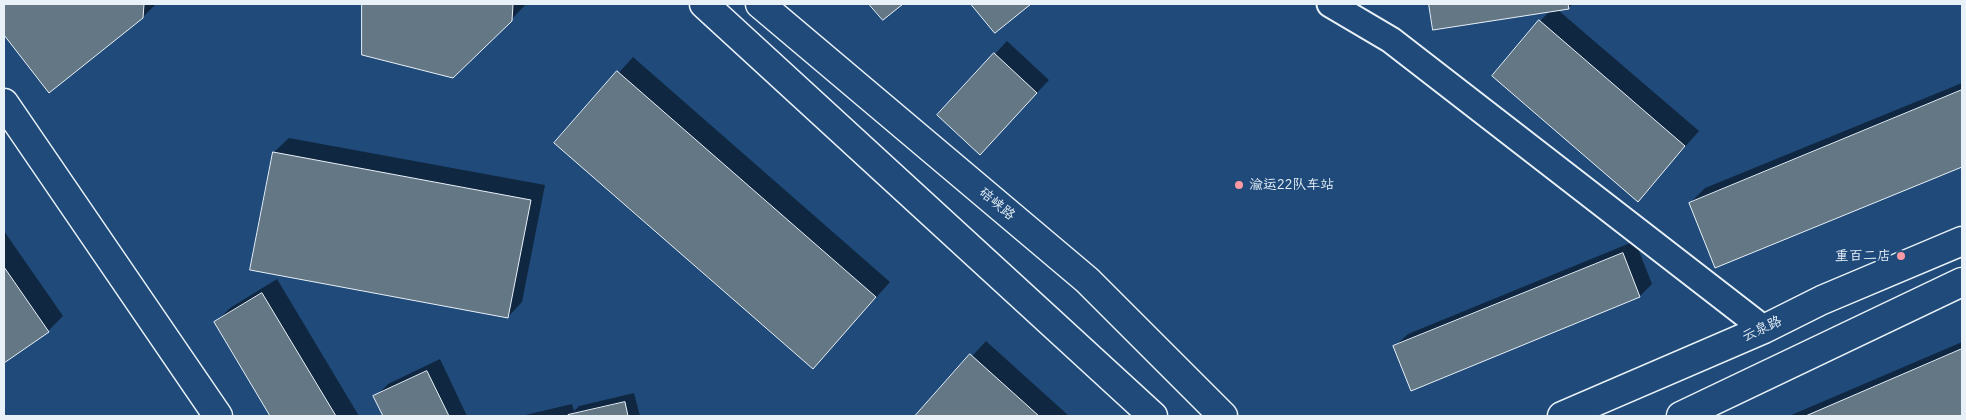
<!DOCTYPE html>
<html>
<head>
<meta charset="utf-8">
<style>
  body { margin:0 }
  #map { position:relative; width:1966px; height:420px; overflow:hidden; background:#1f4a7a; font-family:Delius,sans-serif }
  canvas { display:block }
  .frame { position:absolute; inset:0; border:5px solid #e8f1f8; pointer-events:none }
</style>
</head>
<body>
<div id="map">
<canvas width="1966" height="420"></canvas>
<div class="frame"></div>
</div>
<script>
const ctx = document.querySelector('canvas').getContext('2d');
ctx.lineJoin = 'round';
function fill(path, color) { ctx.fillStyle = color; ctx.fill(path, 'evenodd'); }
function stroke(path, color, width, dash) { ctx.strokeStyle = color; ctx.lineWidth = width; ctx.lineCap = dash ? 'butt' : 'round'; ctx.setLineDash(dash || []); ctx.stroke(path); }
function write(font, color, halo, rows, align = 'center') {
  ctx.font = font + ' Delius,"LXGW WenKai TC",sans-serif'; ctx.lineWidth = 4; ctx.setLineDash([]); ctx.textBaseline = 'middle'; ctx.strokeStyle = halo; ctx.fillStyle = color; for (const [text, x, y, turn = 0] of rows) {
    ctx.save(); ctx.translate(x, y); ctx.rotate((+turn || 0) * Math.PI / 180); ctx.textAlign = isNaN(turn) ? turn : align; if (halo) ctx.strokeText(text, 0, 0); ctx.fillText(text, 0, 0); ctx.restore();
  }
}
fill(new Path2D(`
  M 4,4 L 156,4 L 143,17 L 49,92 L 4,33 Z
  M 363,4 L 526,4 L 511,20 L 363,54 Z
  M 973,4 L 1029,4 L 996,32 Z
  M 1430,4 L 1573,4 L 1568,8 L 1558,10 L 1699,131 L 1638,200 L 1540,21 L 1550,11 L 1434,29 Z
  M 1007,41 L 1049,80 L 980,154 L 995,54 Z
  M 633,57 L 890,282 L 813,368 L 556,143 Z
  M 1962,83 L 1962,166 L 1716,266 L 1690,203 L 1705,188 Z
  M 289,138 L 545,185 L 522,302 L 508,317 L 274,152 Z
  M 4,231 L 63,316 L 48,331 L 4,362 Z
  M 1635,241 L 1652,284 L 1640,296 L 1395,346 L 1408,334 Z
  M 277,279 L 359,416 L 271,416 L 215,323 L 230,308 Z
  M 986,341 L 1069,416 L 917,416 Z
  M 1962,342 L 1962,416 L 1789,416 Z
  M 440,359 L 467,416 L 384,416 L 375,397 L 388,384 Z
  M 634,393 L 640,416 L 521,416 L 572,404 L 574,411 L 579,406 Z`), '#0007');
const building = new Path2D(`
  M 4,4 L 144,4 L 143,18 L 49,93 L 4,35 Z
  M 362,4 L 513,4 L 512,21 L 453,78 L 362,55 Z
  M 869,4 L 903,4 L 883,20 Z
  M 971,4 L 1031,4 L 995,33 Z
  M 1429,4 L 1568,4 L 1569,9 L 1433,30 Z
  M 1539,20 L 1685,146 L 1638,202 L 1492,76 Z
  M 994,53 L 1037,93 L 980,155 L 937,115 Z
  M 617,71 L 876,297 L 813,369 L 554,143 Z
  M 1962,90 L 1962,167 L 1715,268 L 1689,203 Z
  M 273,152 L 531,200 L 508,318 L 250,270 Z
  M 1623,253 L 1640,297 L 1411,391 L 1393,346 Z
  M 4,267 L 49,332 L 4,363 Z
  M 262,293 L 336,416 L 270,416 L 214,322 Z
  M 1962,349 L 1962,416 L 1806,416 Z
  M 970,354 L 1039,416 L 915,416 Z
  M 427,371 L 449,416 L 383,416 L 373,396 Z
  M 625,402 L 628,416 L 568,416 L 568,415 Z`);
fill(building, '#647785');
stroke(building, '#e8f1f8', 1);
const street = new Path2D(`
  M 1330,4 L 1391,40 L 1764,329`);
const secondary = new Path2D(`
  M 4,103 L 218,416
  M 1562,416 L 1764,329 L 1822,300 L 1962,241
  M 1681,416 L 1962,282`);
const primary = new Path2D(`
  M 704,4 L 1153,416
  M 760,4 L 1087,280 L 1223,416`);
stroke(street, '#e8f1f8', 29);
stroke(secondary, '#e8f1f8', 31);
stroke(primary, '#e8f1f8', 31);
stroke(street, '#1f4a7a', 25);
stroke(secondary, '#1f4a7a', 28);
stroke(primary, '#1f4a7a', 28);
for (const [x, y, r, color] of [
  [1239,185,5,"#ff9aa2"],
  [1901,256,5,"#ff9aa2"]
]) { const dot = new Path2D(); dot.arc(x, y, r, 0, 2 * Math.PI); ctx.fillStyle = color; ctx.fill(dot); stroke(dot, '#1f4a7a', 2); }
write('14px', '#e8f1f8', '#1f4a7a', [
  ["渝运22队车站",1249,185],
  ["重百二店",1891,256,"right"]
], 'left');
write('14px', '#e8f1f8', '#1f4a7a', [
  ["碚峡路",997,204,40],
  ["云泉路",1762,329,-25]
]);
</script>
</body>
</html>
